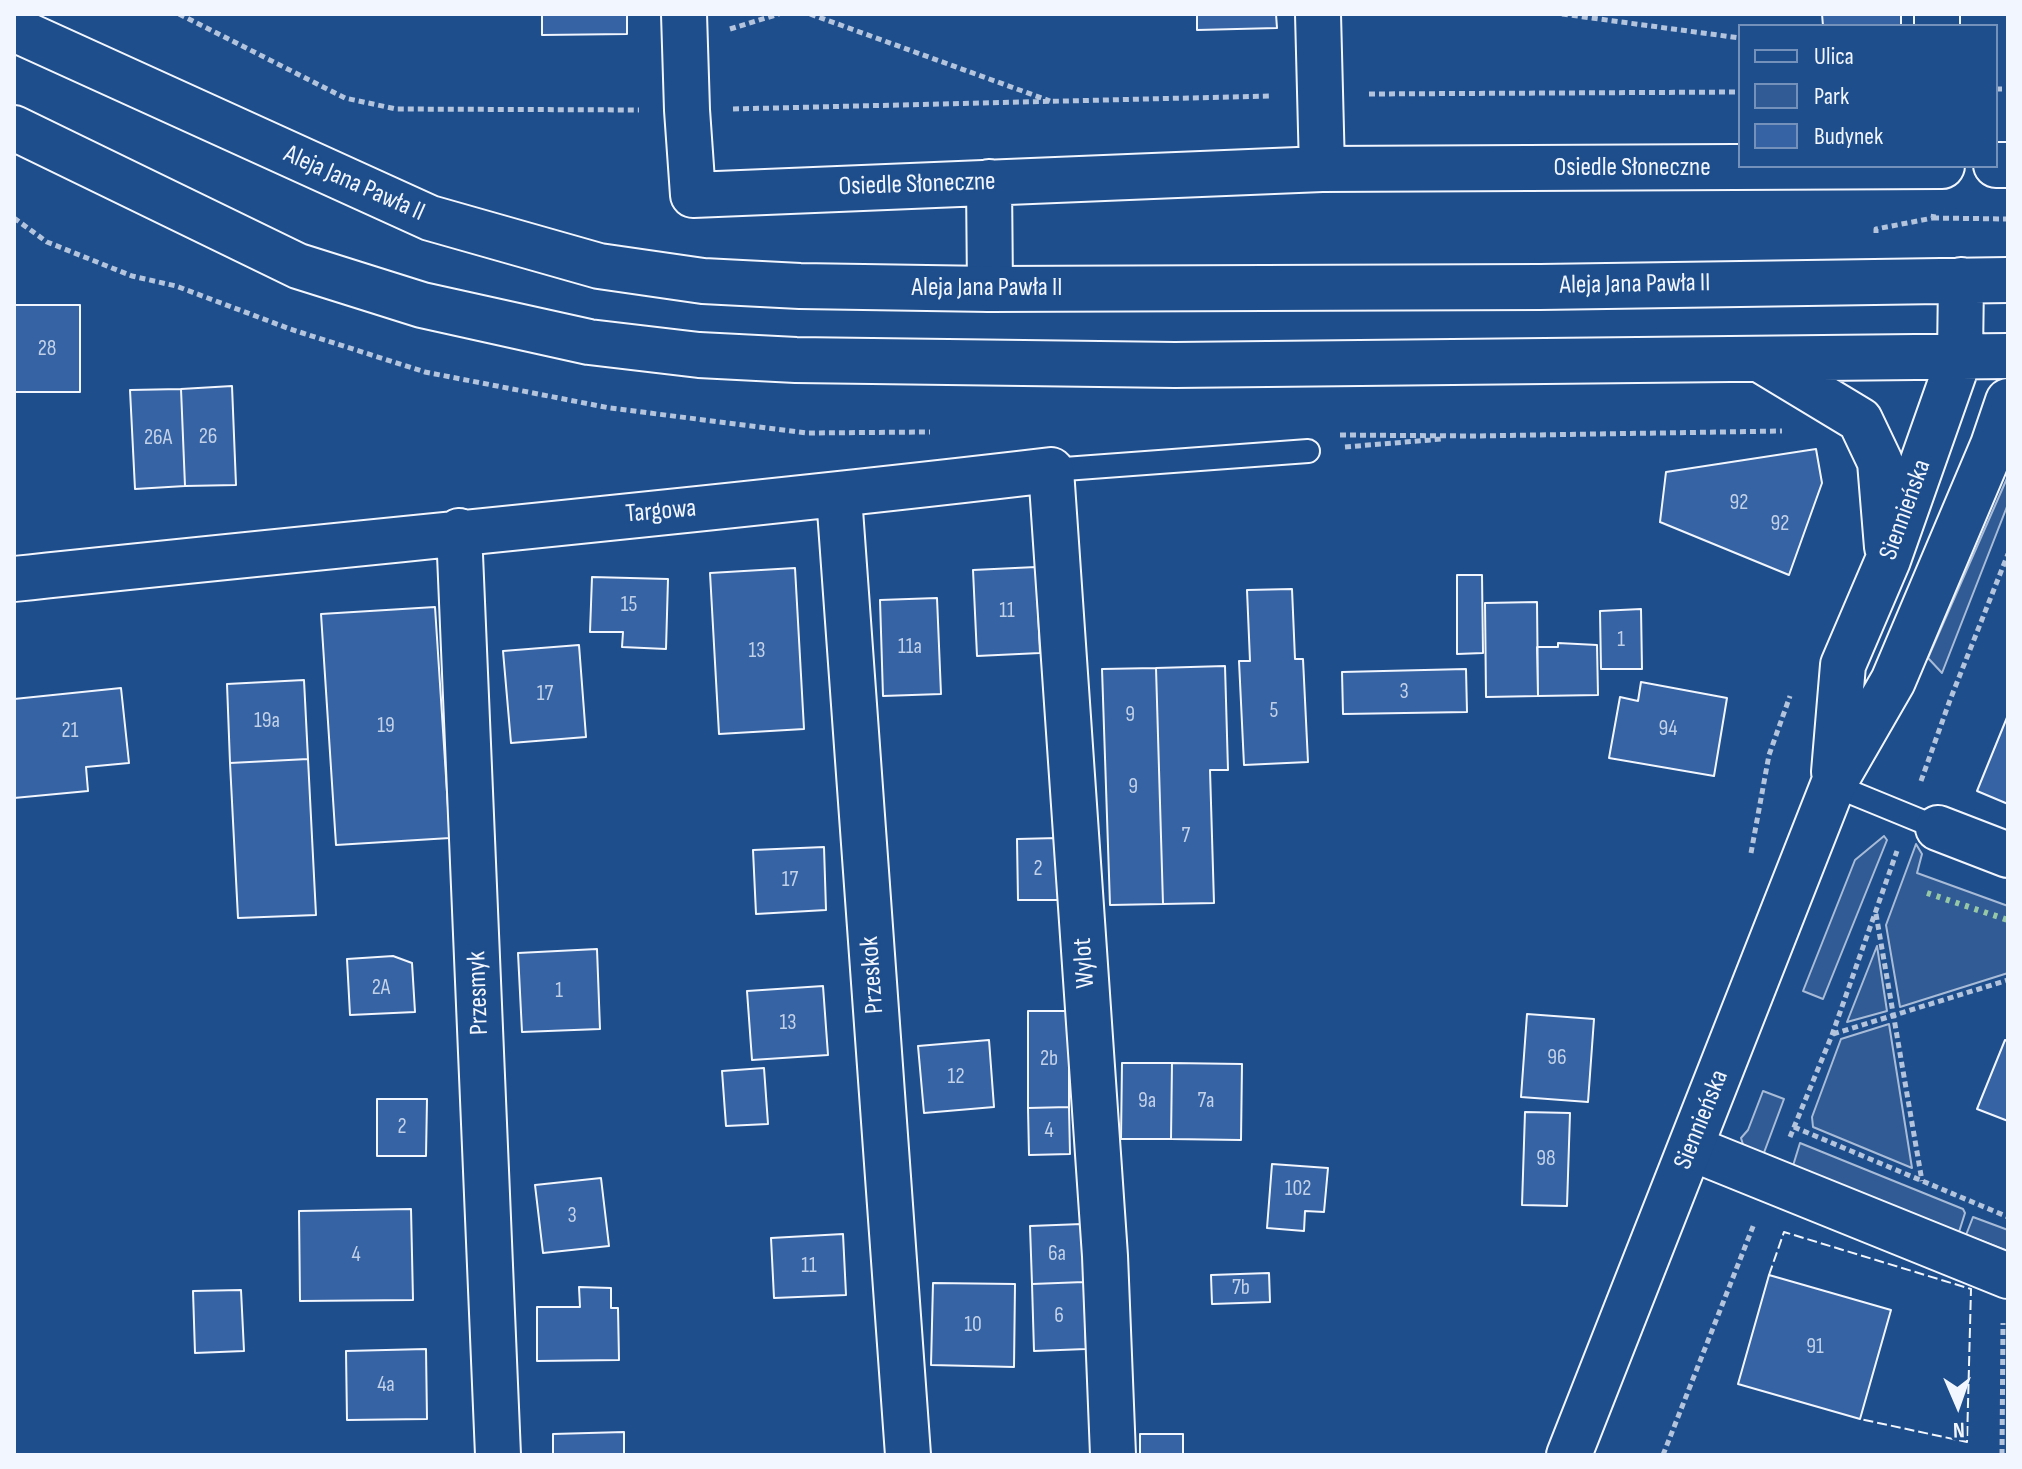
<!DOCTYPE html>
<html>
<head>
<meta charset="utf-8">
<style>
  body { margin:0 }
  #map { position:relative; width:2022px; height:1469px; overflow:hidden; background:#1f4e8c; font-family:"Sofia Sans Condensed",sans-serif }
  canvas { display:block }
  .frame { position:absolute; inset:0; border:16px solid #f2f6ff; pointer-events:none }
  .legend { position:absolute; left:1738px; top:24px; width:260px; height:144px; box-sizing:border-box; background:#1f4e8c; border:2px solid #7391ba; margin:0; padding:10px 14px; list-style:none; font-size:24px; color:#f2f6ff }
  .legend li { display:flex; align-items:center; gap:16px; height:40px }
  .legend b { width:40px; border:2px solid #7391ba }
  .north { position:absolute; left:1918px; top:1365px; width:80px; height:80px; -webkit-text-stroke:6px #1f4e8c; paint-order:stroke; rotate:178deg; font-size:22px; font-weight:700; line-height:32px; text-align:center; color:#f2f6ff }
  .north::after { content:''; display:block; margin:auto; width:28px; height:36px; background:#f2f6ff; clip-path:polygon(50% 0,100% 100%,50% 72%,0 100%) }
</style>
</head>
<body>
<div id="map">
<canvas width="2022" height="1469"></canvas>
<div class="frame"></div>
<ul class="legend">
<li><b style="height:10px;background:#1f4e8c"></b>Ulica</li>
<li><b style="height:22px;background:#305b95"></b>Park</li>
<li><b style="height:22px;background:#3563a3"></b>Budynek</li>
</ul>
<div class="north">N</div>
</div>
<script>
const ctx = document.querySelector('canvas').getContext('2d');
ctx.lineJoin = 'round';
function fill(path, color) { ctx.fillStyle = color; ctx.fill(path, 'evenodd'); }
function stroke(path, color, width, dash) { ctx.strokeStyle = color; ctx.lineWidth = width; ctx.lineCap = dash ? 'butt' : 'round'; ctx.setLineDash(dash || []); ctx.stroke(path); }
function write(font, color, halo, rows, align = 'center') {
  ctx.font = font + ' "Sofia Sans Condensed",sans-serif'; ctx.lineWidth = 6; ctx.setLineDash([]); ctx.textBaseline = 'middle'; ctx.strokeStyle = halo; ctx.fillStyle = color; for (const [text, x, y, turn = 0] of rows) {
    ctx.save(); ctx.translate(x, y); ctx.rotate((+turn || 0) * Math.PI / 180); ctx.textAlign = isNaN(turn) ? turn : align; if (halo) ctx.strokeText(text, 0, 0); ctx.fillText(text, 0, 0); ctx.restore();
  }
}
const green = new Path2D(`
  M 2008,476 L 2008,504 L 1942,673 L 1928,658 Z
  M 1884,836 L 1887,840 L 1823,999 L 1803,991 L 1855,860 Z
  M 1916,844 L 1922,854 L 1917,873 L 2008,906 L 2008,973 L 1900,1007 L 1886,925 Z
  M 1877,946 L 1887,1011 L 1847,1022 Z
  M 1889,1024 L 1912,1168 L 1813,1127 L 1812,1117 L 1841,1039 Z
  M 1763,1091 L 1784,1099 L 1762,1158 L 1745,1151 L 1741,1138 L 1748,1130 Z
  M 1800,1143 L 1963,1209 L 1965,1213 L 1959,1232 L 1792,1169 Z
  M 1973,1217 L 2008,1230 L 2008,1251 L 1966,1235 Z`);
fill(green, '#305b95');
stroke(green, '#a8bbd7', 2);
const building = new Path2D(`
  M 542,14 L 627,14 L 627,34 L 542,35 Z
  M 1197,14 L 1276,14 L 1277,28 L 1197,30 Z
  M 1822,14 L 1901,14 L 1901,26 L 1823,26 Z
  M 14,305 L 80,305 L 80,392 L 14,392 Z
  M 232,386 L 236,485 L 185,486 L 181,389 Z
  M 181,389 L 185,486 L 135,489 L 130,390 Z
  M 1816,449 L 1822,483 L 1789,575 L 1660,522 L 1666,472 Z
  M 1036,567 L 1040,653 L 977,656 L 973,570 Z
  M 795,568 L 804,729 L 719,734 L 710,573 Z
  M 1457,575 L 1482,575 L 1483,653 L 1457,654 Z
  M 592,577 L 668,579 L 666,649 L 622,647 L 623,632 L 590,632 Z
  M 1292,589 L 1295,659 L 1303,659 L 1308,762 L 1244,765 L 1239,661 L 1250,661 L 1247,590 Z
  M 937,598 L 941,694 L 883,696 L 880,600 Z
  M 1537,602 L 1538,696 L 1486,697 L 1485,603 Z
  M 435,607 L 450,838 L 336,845 L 321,614 Z
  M 1641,609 L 1642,669 L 1601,669 L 1600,611 Z
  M 1558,643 L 1597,645 L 1598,695 L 1538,696 L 1537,647 L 1558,647 Z
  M 579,645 L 586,737 L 511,743 L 503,651 Z
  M 1225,666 L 1228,770 L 1210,770 L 1214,903 L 1163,904 L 1156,668 Z
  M 1156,668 L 1163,904 L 1110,905 L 1102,669 Z
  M 1466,669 L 1467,712 L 1343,714 L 1342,672 Z
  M 304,680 L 308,759 L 230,763 L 227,684 Z
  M 1641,682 L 1727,698 L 1714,776 L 1609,758 L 1620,697 L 1638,701 Z
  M 121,688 L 129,763 L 86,767 L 88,791 L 14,798 L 14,699 Z
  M 2008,715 L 2008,804 L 1977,791 Z
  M 308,759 L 316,915 L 238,918 L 230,763 Z
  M 1058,838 L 1059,900 L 1018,900 L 1017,839 Z
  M 824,847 L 826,910 L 756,914 L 753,850 Z
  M 597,949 L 600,1029 L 522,1032 L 518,953 Z
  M 393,956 L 412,963 L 415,1012 L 350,1015 L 347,959 Z
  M 823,986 L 828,1055 L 752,1060 L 747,991 Z
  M 1028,1011 L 1069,1011 L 1069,1107 L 1028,1108 Z
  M 1527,1014 L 1594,1019 L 1588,1102 L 1521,1097 Z
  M 989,1040 L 994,1107 L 924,1113 L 918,1046 Z
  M 2005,1040 L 2008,1041 L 2008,1121 L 1977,1109 Z
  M 1122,1063 L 1172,1063 L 1171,1139 L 1121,1139 Z
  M 1172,1063 L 1242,1064 L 1241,1140 L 1171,1139 Z
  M 764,1068 L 768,1124 L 726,1126 L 722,1071 Z
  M 377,1099 L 427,1099 L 426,1156 L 377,1156 Z
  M 1069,1107 L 1070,1154 L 1029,1155 L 1028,1108 Z
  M 1525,1112 L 1570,1113 L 1567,1206 L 1522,1205 Z
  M 1272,1164 L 1328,1168 L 1324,1212 L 1305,1211 L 1304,1231 L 1267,1228 Z
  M 601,1178 L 609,1246 L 543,1253 L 535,1185 Z
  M 411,1209 L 413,1300 L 300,1301 L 299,1211 Z
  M 1082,1224 L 1084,1282 L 1032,1284 L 1030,1226 Z
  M 843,1234 L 846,1295 L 774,1298 L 771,1238 Z
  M 1269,1273 L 1270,1302 L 1212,1304 L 1211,1275 Z
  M 1769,1275 L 1891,1310 L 1860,1419 L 1738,1384 Z
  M 1084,1282 L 1086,1349 L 1034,1351 L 1032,1284 Z
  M 933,1283 L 1015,1284 L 1014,1367 L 931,1365 Z
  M 579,1287 L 611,1288 L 611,1308 L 618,1308 L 619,1360 L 537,1361 L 537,1307 L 580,1307 Z
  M 241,1290 L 244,1351 L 195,1353 L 193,1291 Z
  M 426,1349 L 427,1419 L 347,1420 L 346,1351 Z
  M 624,1432 L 624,1455 L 553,1455 L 553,1434 Z
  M 1140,1434 L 1183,1434 L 1183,1455 L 1140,1455 Z`);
fill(building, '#3563a3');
stroke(building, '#f2f6ff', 2);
const lane = new Path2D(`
  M 1051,470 L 1308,451
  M 1833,785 L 1938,828`);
const street = new Path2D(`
  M 684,14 L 687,110 L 693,195 L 1322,169 L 1942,166
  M 1318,14 L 1322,169
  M 1937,14 L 1937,26
  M 1996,165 L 2008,165
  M 989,182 L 990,289
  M 839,496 L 908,1455
  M 459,531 L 498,1455
  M 14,579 C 360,542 706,511 1051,470 L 1105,1256 L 1113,1455
  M 1938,828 L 2008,855
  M 1691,1148 L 2008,1276`);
const secondary = new Path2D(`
  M 14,29 L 430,218 L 599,266 L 703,281 L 800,286 L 990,289 L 1540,287 L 2008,280
  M 14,128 L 298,266 L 422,305 L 589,342 L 699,355 L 796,360 L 1175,365 L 2008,356
  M 1759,359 L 1860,420 L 1880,462 L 1887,547
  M 1834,772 L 1843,665 L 1888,560 L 1960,356 L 1961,280
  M 1569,1455 L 1833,785 L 1893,681 L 1993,445 L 2008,401`);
stroke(lane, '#f2f6ff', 26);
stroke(street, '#f2f6ff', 48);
stroke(secondary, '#f2f6ff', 48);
stroke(new Path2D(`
  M 179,14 L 345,98 L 396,109 L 639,110
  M 810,14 L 1050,101
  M 1562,14 L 1740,38
  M 730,29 L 779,14
  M 1996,89 L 2008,89
  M 1369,94 L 1740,92
  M 733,109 L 1271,96
  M 14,218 L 47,242 L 132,276 L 176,286 L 290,329 L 425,372 L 610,408 L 807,433 L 930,432
  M 1933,218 L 2008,219
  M 1876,233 L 1876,229 L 1933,218 L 1934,211
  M 1340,435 L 1473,436 L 1782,431
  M 1345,447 L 1442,439
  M 1921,781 L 1950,700 L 2008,554
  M 1751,853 L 1769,755 L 1790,696
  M 1876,914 L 1922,1181
  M 1833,1034 L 2008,980
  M 1794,1127 L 2008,1217
  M 1790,1137 L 1832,1035 L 1897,851
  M 1663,1455 L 1754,1224
  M 2002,1455 L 2003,1323`), '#b3c4dc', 5, [6, 4]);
stroke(lane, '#1f4e8c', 22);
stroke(street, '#1f4e8c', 44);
stroke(secondary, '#1f4e8c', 44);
stroke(new Path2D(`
  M 1927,893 L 2008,920`), '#97c8a6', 6, [4, 6]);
stroke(new Path2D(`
  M 1769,1275 L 1784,1232 L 1971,1289 L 1967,1442 L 1860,1419`), '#f2f6ff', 2, [10, 4]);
write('22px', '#c3d1e8', null, [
  ["28",47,349],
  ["26",208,437],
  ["26A",158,438],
  ["92",1739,503],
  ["92",1780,524],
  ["15",629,605],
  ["11",1007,611],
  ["1",1621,640],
  ["11a",910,647],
  ["13",757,651],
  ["3",1404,692],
  ["17",545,694],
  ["5",1274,711],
  ["9",1130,715],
  ["19a",267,721],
  ["19",386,726],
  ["94",1668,729],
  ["21",70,731],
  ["9",1133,787],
  ["7",1186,836],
  ["2",1038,869],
  ["17",790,880],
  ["2A",381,988],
  ["1",559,991],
  ["13",788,1023],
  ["96",1557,1058],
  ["2b",1049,1059],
  ["12",956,1077],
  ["9a",1147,1101],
  ["7a",1206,1101],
  ["2",402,1127],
  ["4",1049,1131],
  ["98",1546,1159],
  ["102",1298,1189],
  ["3",572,1216],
  ["6a",1057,1254],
  ["4",356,1255],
  ["11",809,1266],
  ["7b",1241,1288],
  ["6",1059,1316],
  ["10",973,1325],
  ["91",1815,1347],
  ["4a",386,1385]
]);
write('26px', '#f2f6ff', '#1f4e8c', [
  ["Osiedle Słoneczne",1632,168],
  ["Aleja Jana Pawła II",354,184,24],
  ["Osiedle Słoneczne",917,185,-2],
  ["Aleja Jana Pawła II",1635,285,-1],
  ["Aleja Jana Pawła II",987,288],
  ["Siennieńska",1906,510,-70],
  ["Targowa",661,512,-5],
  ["Wylot",1085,963,-94],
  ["Przeskok",873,975,-94],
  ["Przesmyk",479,993,-92],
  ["Siennieńska",1702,1120,-68]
]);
</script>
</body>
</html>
